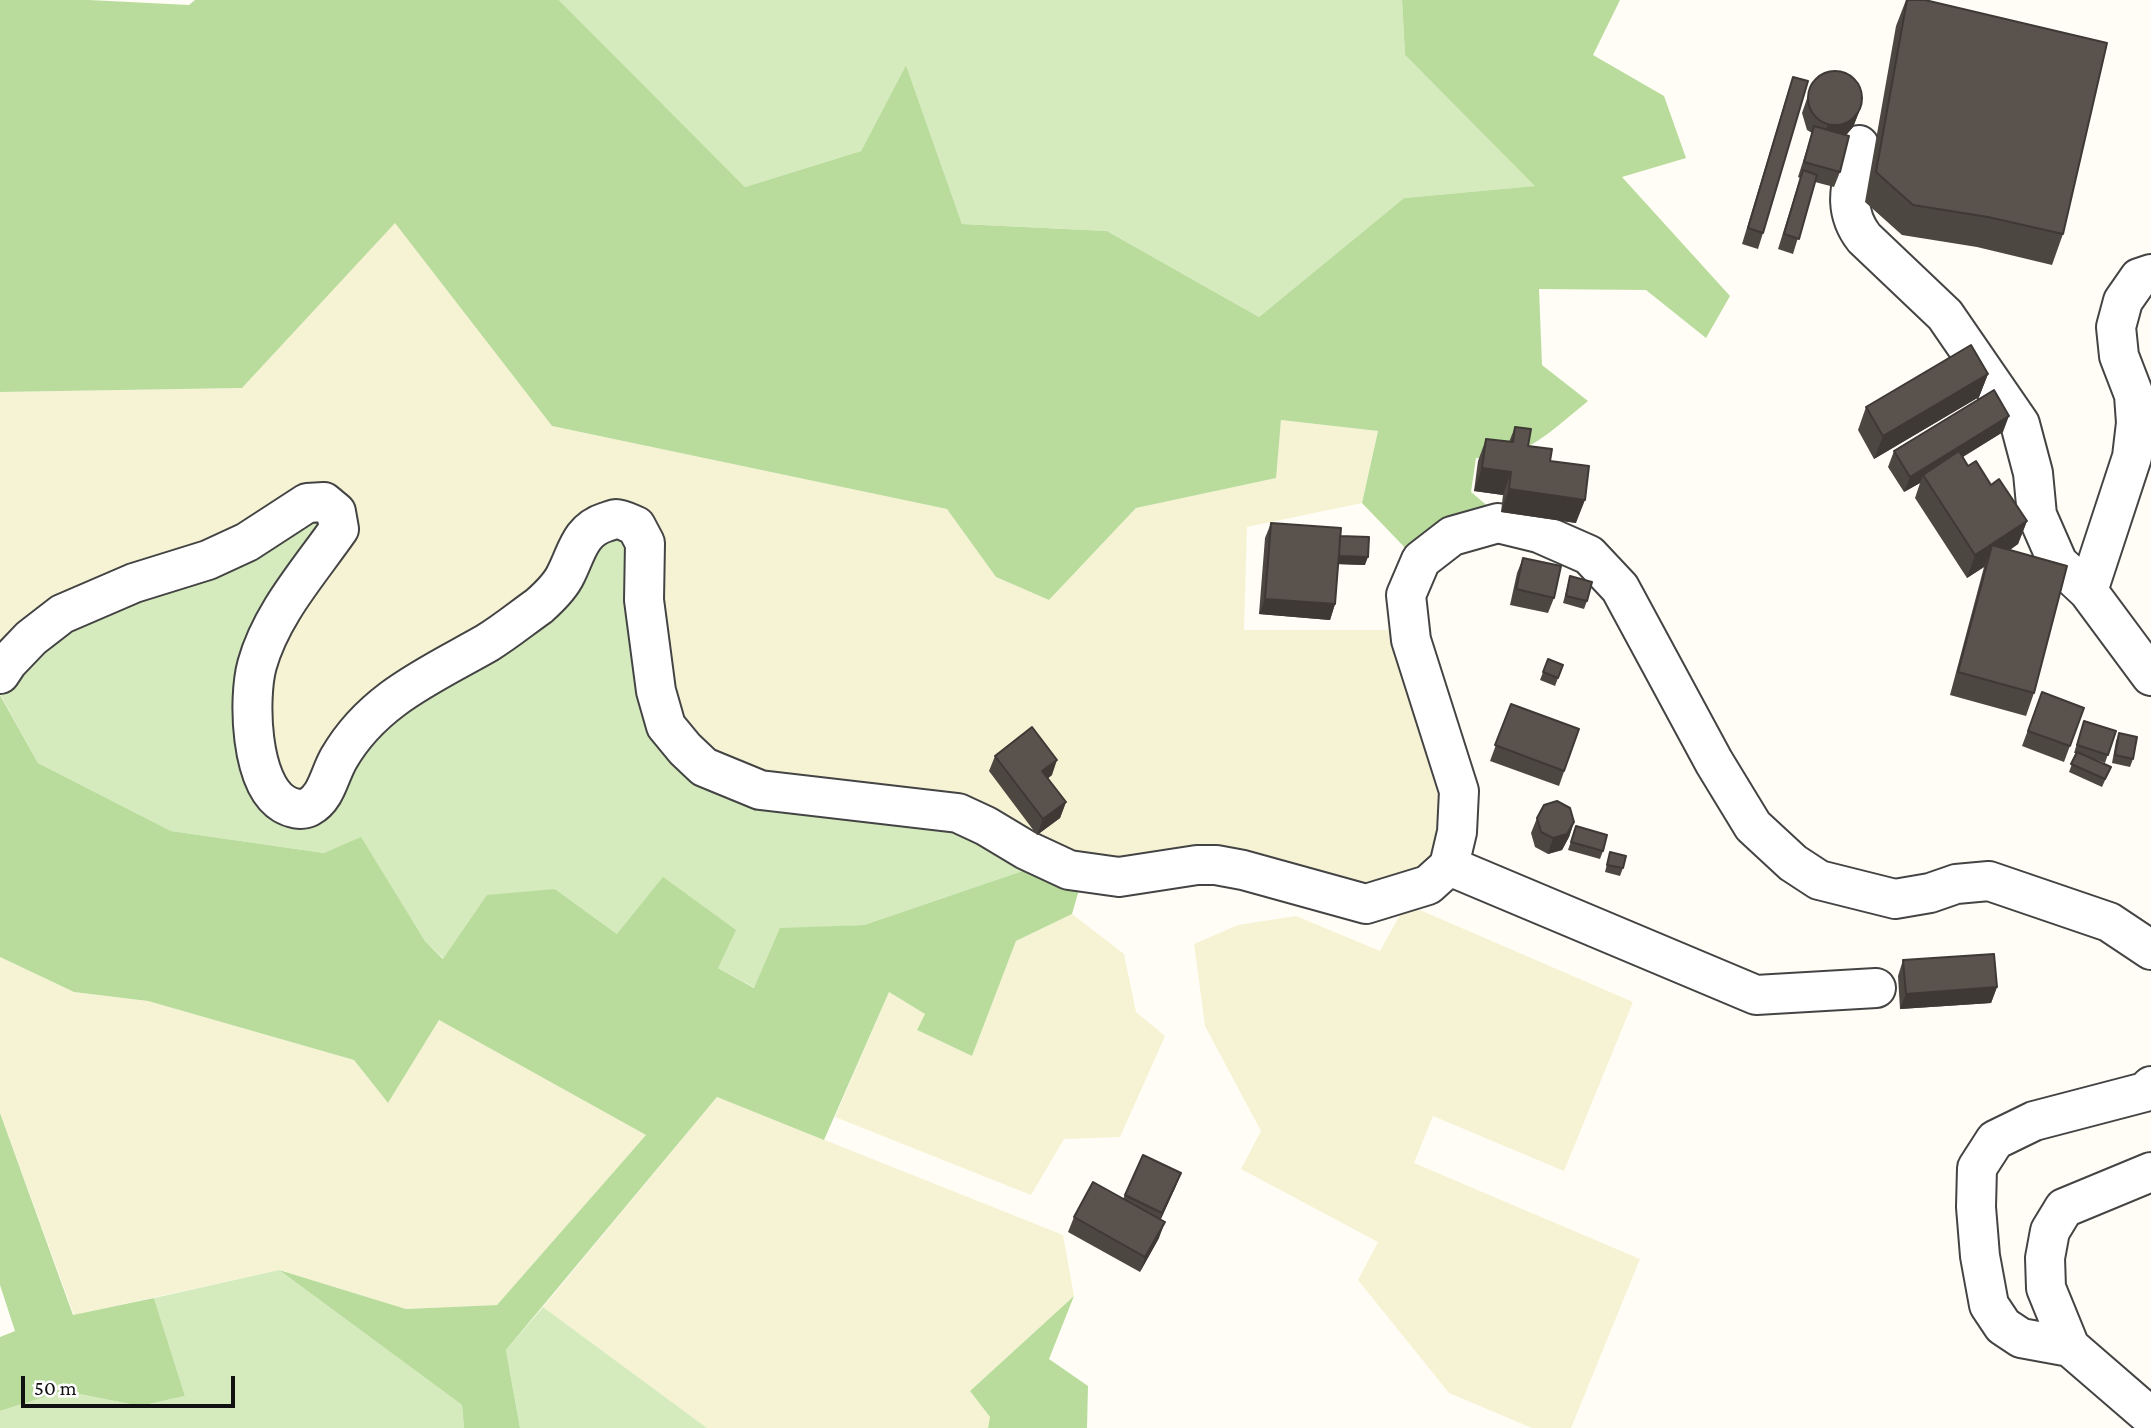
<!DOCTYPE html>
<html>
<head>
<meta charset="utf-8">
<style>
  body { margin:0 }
  #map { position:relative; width:2151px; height:1428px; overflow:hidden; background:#fffdf5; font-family:"Crimson Pro",serif }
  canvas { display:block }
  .scale { position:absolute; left:21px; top:1376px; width:214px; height:32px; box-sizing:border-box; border:4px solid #111; border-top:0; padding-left:9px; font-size:21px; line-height:24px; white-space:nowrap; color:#111; -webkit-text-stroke:5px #fff; paint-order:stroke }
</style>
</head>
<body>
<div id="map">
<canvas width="2151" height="1428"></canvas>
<div class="scale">50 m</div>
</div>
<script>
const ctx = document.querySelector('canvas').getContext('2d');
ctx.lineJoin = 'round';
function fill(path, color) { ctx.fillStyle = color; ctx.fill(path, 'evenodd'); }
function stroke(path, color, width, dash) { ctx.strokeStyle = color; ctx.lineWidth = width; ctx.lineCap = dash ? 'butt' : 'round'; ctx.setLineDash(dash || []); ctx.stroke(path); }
fill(new Path2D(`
  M 395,222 L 552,426 L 948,509 L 996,577 L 1049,600 L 1136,508 L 1275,478 L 1281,420 L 1378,431 L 1362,503 L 1247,527 L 1244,630 L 1399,630 L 1449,793 L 1439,861 L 1379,891 L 1119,867 L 762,780 L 710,758 L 557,571 L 304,799 L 0,655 L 0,392 L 242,388 Z
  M 1406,904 L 1633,1002 L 1564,1171 L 1433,1116 L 1414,1163 L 1640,1259 L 1571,1428 L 1532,1428 L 1449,1393 L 1358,1280 L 1378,1242 L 1241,1169 L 1261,1131 L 1205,1026 L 1194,944 L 1238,925 L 1296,916 L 1380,951 Z
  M 1072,914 L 1124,954 L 1136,1012 L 1165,1036 L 1120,1137 L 1064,1139 L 1031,1195 L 835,1117 L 889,992 L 925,1014 L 917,1030 L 972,1056 L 1016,941 Z
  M 0,957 L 74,992 L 148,1001 L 354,1060 L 388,1103 L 439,1020 L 646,1135 L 497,1305 L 406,1309 L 279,1270 L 74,1315 L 0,1113 Z
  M 717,1097 L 1063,1235 L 1074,1296 L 970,1391 L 990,1417 L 988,1428 L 707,1428 L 543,1307 Z`), '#f6f3d4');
fill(new Path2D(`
  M 559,0 L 1402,0 L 1405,55 L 1536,186 L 1404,198 L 1259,317 L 1107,231 L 962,224 L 906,65 L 861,151 L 745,187 Z
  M 326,518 L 260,625 L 275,810 L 348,763 L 589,545 L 629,534 L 677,756 L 955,823 L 1037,866 L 864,925 L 781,929 L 755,988 L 718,968 L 617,934 L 555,889 L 444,959 L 425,941 L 361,838 L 324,853 L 171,831 L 38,763 L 0,694 L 16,668 L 38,647 L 289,528 Z
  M 279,1270 L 462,1405 L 464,1428 L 0,1428 L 0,1411 L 64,1391 L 140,1406 L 185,1396 L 154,1298 Z
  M 543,1307 L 707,1428 L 520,1428 L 506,1350 Z`), '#d5ebbd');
fill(new Path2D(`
  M 0,0 L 89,0 L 189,5 L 195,0 L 559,0 L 745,187 L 861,151 L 906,65 L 962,224 L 1107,231 L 1259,317 L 1404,198 L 1535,186 L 1405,55 L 1402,0 L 1620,0 L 1593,55 L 1664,96 L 1686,158 L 1622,177 L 1730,296 L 1706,338 L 1646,290 L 1539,289 L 1542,365 L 1588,401 C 1552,430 1524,461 1476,458 L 1471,492 L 1496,513 L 1411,554 L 1362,503 L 1378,431 L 1281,420 L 1276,478 L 1136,508 L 1049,600 L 996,577 L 947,509 L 552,426 L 395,223 L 242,388 L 0,392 Z
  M 0,695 L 38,763 L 171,831 L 324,853 L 361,837 L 425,941 L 443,959 L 487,895 L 555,889 L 617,934 L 663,877 L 736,930 L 718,968 L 754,988 L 780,928 L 864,925 L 1037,866 L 1081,883 L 1072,914 L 1016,941 L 972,1056 L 917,1030 L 925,1014 L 889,992 L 824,1140 L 717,1097 L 506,1350 L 520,1428 L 464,1428 L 462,1405 L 279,1270 L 406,1309 L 497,1305 L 646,1135 L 439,1020 L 388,1103 L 354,1060 L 148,1001 L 74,992 L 0,957 Z
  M 0,1113 L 73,1315 L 154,1298 L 185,1396 L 140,1406 L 64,1391 L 0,1411 L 0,1337 L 15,1331 L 0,1285 Z
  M 1074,1296 L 1049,1359 L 1088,1386 L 1087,1428 L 988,1428 L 990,1417 L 970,1391 Z`), '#b9dc9c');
const minor = new Path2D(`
  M 1859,145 C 1853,180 1840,207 1864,238 L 1945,315 L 2020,424 L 2033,473 L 2037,515 L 2058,563 L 2088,591
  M 2151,274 L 2139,278 L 2123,301 L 2116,327 L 2119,356 L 2134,395 L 2136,423 L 2132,457 L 2088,591 L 2151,676
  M 0,674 L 8,662 L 31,638 L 62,614 L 134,583 L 208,560 L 247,542 L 307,503 L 324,502 L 336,512 L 339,529 C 309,572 271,614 257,665 C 248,698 250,784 284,804 C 291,808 301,811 309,807 C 327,797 329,775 339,758 C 373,699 431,675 487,643 C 505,632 522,618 539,606 C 548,598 561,585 566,574 C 577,552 580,530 606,522 C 610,521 613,519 616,519 C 622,519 631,524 636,526 L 645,543 L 644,600 L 656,691 L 666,726 L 685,749 L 704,767 L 760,790 L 958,813 L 986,826 L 1026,850 L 1069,870 L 1119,877 L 1197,865 L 1216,865 L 1243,870 L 1366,904 L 1428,885 L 1449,866 L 1457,832 L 1459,791 L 1411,640 L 1406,595 L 1421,560 L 1452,536 L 1498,523 L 1539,533 L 1589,555 L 1620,588 L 1714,762 L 1753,826 L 1793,863 L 1819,880 L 1895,899 L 1930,893 L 1956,884 L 1989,881 L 2109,922 L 2151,950
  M 1449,866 L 1756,995 L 1876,988
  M 2151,1086 L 2145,1092 L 2034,1121 L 1995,1140 L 1977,1168 L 1976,1207 L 1980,1256 L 1989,1305 L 2003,1326 L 2021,1338 L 2070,1347 L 2151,1417
  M 2070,1347 L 2046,1288 L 2045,1258 L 2050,1231 L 2064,1208 L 2151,1172`);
stroke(minor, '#444', 42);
stroke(minor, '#fff', 38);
fill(new Path2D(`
  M 1906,0 L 1925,0 L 2063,234 L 2052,265 L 1977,247 L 1902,235 L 1865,202 L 1896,26 Z
  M 1793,77 L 1763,233 L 1758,249 L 1742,244 L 1788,92 Z
  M 1813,81 L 1859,112 L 1853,127 L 1847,134 L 1845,135 L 1840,172 L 1834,187 L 1815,182 L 1793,254 L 1778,249 L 1800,178 L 1798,177 L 1812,133 L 1807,130 L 1802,113 Z
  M 1988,374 L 1979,397 L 1874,459 L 1858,430 L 1866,407 Z
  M 1515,427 L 1528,446 L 1550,461 L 1576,523 L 1501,512 L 1503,495 L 1474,491 L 1478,461 L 1486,439 L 1509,442 Z
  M 2003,432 L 1963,457 L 1968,466 L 1991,485 L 2027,521 L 2018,544 L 2010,550 L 2034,693 L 2026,716 L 1950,695 L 1984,567 L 1967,578 L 1915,498 L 1920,483 L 1904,492 L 1888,467 L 1894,451 Z
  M 1271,523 L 1340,536 L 1365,565 L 1338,564 L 1335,604 L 1330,620 L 1259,614 L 1265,538 Z
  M 1523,558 L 1554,598 L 1548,613 L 1510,605 L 1517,573 Z
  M 1570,576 L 1587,601 L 1584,609 L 1563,603 Z
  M 1548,659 L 1563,665 L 1555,686 L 1540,680 Z
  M 2042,692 L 2084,708 L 2064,762 L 2022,746 Z
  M 1511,704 L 1579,729 L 1559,786 L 1490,761 Z
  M 2084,721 L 2116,731 L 2105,763 L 2089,757 L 2111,767 L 2102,787 L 2069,772 L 2076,753 L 2074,753 Z
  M 2119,733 L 2133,759 L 2130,767 L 2112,763 L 2116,741 Z
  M 995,756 L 1052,775 L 1048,778 L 1066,802 L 1060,818 L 1037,835 L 989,771 Z
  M 1537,818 L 1574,822 L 1569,837 L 1562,850 L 1548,854 L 1535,847 L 1531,833 Z
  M 1576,826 L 1603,851 L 1600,859 L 1568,850 Z
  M 1610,852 L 1623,868 L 1620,876 L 1605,872 Z
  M 1903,960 L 1997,987 L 1991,1003 L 1900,1009 L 1898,976 Z
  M 1143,1155 L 1181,1173 L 1175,1188 L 1160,1220 L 1159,1238 L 1140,1272 L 1068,1232 L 1074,1217 L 1123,1199 Z`), '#4d4742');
fill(new Path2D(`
  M 1859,112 L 1853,127 L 1847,134 L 1831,141 L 1822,140 L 1828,124 Z
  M 1988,374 L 1979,397 L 1874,459 L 1883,436 Z
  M 2009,416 L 2003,432 L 1926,479 L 1923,475 L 1920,483 L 1904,492 L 1910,477 Z
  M 1482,468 L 1511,472 L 1503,495 L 1474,491 Z
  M 1509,489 L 1585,500 L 1576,523 L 1501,512 Z
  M 2027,521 L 2018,544 L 1987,565 L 1992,545 L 1984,567 L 1967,578 L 1975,555 Z
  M 1337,556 L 1368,557 L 1365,565 L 1334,564 Z
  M 1265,599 L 1335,604 L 1330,620 L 1259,614 Z
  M 1057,760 L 1052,775 L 1037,787 L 1042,771 Z
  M 1066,802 L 1060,818 L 1037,835 L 1043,819 Z
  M 1574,822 L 1569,837 L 1562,850 L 1548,854 L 1553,838 Z
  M 1997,987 L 1991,1003 L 1900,1009 L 1906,994 Z
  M 1181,1173 L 1175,1188 L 1157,1228 L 1162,1213 Z
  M 1165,1222 L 1159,1238 L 1140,1272 L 1145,1257 Z`), '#3f3936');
const building = new Path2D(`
  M 1907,0 L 1925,0 L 2107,43 L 2063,234 L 1988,217 L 1913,205 L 1876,172 Z
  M1808 98a27 27 0 1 1 54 0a27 27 0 1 1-54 0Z
  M 1793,77 L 1808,81 L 1763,233 L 1748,228 Z
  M 1814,126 L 1849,136 L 1840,172 L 1804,162 Z
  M 1803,170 L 1817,175 L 1799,239 L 1784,234 Z
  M 1971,345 L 1988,374 L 1883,436 L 1866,407 Z
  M 1994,390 L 2009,416 L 1910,477 L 1894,451 Z
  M 1515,427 L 1531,429 L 1528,446 L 1552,449 L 1550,461 L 1589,466 L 1585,500 L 1509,489 L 1511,472 L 1482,468 L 1486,439 L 1513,442 Z
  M 1959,451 L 1968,466 L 1976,461 L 1991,485 L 1999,479 L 2027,521 L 1975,555 L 1923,475 Z
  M 1271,523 L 1341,528 L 1335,604 L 1265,599 Z
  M 1340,536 L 1369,537 L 1368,557 L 1339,556 Z
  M 1992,545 L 2067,566 L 2034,693 L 1958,672 Z
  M 1523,558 L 1561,566 L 1554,598 L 1516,589 Z
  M 1570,576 L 1592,582 L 1587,601 L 1566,596 Z
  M 1548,659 L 1563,665 L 1558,678 L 1543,672 Z
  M 2042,692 L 2084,708 L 2070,746 L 2028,731 Z
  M 1511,704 L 1579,729 L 1564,771 L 1495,745 Z
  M 2084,721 L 2116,731 L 2108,755 L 2077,745 Z
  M 1032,727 L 1057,760 L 1042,771 L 1066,802 L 1043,819 L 995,756 Z
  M 2119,733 L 2137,737 L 2133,759 L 2115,755 Z
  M 2077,752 L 2111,767 L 2105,779 L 2071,764 Z
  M 1557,801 L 1570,808 L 1574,822 L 1567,834 L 1553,838 L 1541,832 L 1537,818 L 1544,805 Z
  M 1576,826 L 1607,835 L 1603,851 L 1571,842 Z
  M 1610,852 L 1626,856 L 1623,868 L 1607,865 Z
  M 1994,954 L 1997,987 L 1906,994 L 1903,960 Z
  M 1143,1155 L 1181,1173 L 1162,1213 L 1125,1195 Z
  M 1093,1182 L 1165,1222 L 1145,1257 L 1074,1217 Z`);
fill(building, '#5a524d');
stroke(building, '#3f3936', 2);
</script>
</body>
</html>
